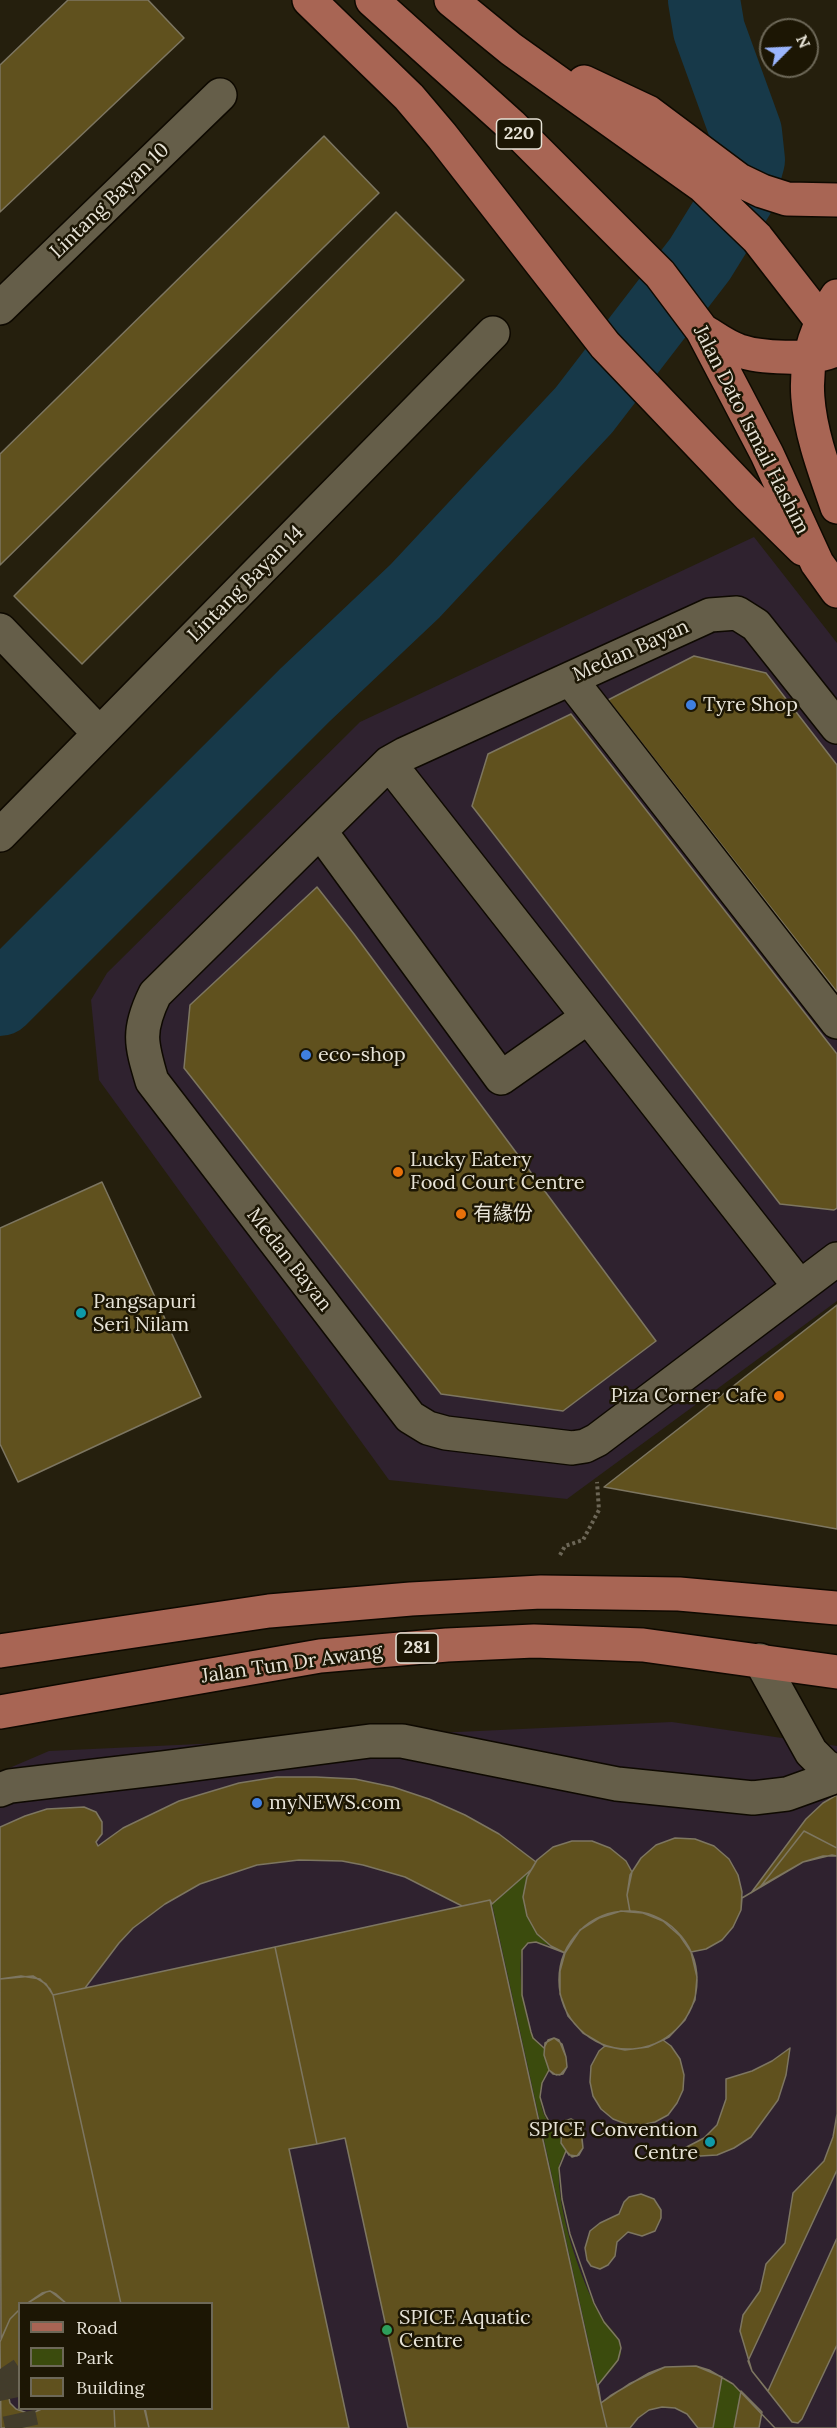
<!DOCTYPE html>
<html>
<head>
<meta charset="utf-8">
<style>
  body { margin:0 }
  #map { position:relative; width:837px; height:2428px; overflow:hidden; background:#251f0d; font-family:Lora,serif }
  canvas { display:block }
  .legend { position:absolute; left:18px; top:2302px; width:195px; height:108px; box-sizing:border-box; background:#1c1604; border:2px solid #6d6858; margin:0; padding:8px 10px; list-style:none; font-size:18px; color:#e7e3d7 }
  .legend li { display:flex; align-items:center; gap:12px; height:30px }
  .legend b { width:30px; border:2px solid #6d6858 }
  .north { position:absolute; left:759px; top:18px; width:60px; height:60px; box-sizing:border-box; background:#1c1604; border:2px solid #6d6858; border-radius:50%; rotate:66deg; font-size:16px; font-weight:700; line-height:24px; text-align:center; color:#e7e3d7 }
  .north::after { content:''; display:block; margin:auto; width:21px; height:27px; background:#9ab5fd; clip-path:polygon(50% 0,100% 100%,50% 72%,0 100%) }
</style>
</head>
<body>
<div id="map">
<canvas width="837" height="2428"></canvas>
<ul class="legend">
<li><b style="height:8px;background:#a86554"></b>Road</li>
<li><b style="height:16px;background:#3b4b0d"></b>Park</li>
<li><b style="height:16px;background:#60511e"></b>Building</li>
</ul>
<div class="north">N</div>
</div>
<script>
const ctx = document.querySelector('canvas').getContext('2d');
ctx.lineJoin = 'round';
function fill(path, color) { ctx.fillStyle = color; ctx.fill(path, 'evenodd'); }
function stroke(path, color, width, dash) { ctx.strokeStyle = color; ctx.lineWidth = width; ctx.lineCap = dash ? 'butt' : 'round'; ctx.setLineDash(dash || []); ctx.stroke(path); }
function write(font, color, halo, rows, align = 'center') {
  ctx.font = font + ' Lora,"Noto Sans SC",serif'; ctx.lineWidth = 5; ctx.setLineDash([]); ctx.textBaseline = 'middle'; ctx.strokeStyle = halo; ctx.fillStyle = color; for (const [text, x, y, turn = 0] of rows) {
    ctx.save(); ctx.translate(x, y); ctx.rotate((+turn || 0) * Math.PI / 180); ctx.textAlign = isNaN(turn) ? turn : align; if (halo) ctx.strokeText(text, 0, 0); ctx.fillText(text, 0, 0); ctx.restore();
  }
}
fill(new Path2D(`
  M 754,537 L 837,643 L 837,1301 L 567,1499 L 389,1480 L 99,1080 L 91,1000 L 107,973 L 360,722 Z
  M 672,1722 L 837,1746 L 837,2428 L 0,2428 L 0,1772 L 49,1751 ZM 20,2304 L 212,2304 L 212,2408 L 20,2408 Z`), '#2f222f');
fill(new Path2D(`
  M 532,1869 C 529,1878 524,1888 524,1897 C 523,1918 537,1934 551,1946 C 544,1944 535,1940 528,1943 C 512,1950 526,2021 532,2034 C 534,2040 539,2043 544,2048 L 545,2058 L 549,2070 C 534,2087 539,2122 560,2132 L 561,2143 L 566,2151 C 563,2157 559,2162 559,2168 C 556,2207 580,2279 599,2313 C 605,2325 623,2336 621,2352 C 620,2364 605,2376 598,2385 L 492,1904 Z
  M 722,2377 L 741,2391 L 734,2428 L 713,2428 Z`), '#3b4b0d');
stroke(new Path2D(`
  M 742,121 L 769,112`), '#173949', 12);
stroke(new Path2D(`
  M 0,1000 L 305,695 L 415,591 L 584,410 L 700,259 L 739,196 L 749,160 L 746,132 L 709,30 L 704,0`), '#173949', 72);
const building = new Path2D(`
  M 68,0 L 148,0 L 184,38 L 0,212 L 0,65 Z
  M 324,136 L 379,193 L 0,565 L 0,454 Z
  M 396,212 L 464,280 L 82,664 L 14,596 Z
  M 694,656 L 766,673 L 837,765 L 837,992 L 608,700 Z
  M 571,714 L 837,1054 L 837,1208 L 834,1210 L 780,1204 L 472,806 L 488,754 Z
  M 317,887 L 354,934 L 656,1341 L 563,1411 L 441,1394 L 184,1068 L 190,1005 Z
  M 102,1182 L 201,1397 L 18,1482 L 0,1444 L 0,1228 Z
  M 837,1305 L 837,1529 L 604,1487 Z
  M 277,1777 L 316,1777 L 355,1779 L 393,1787 L 429,1799 L 465,1815 L 499,1834 L 536,1862 L 532,1869 L 492,1904 L 490,1900 L 462,1906 L 405,1877 L 363,1865 L 342,1861 L 299,1860 L 257,1865 L 200,1884 L 165,1904 L 133,1928 L 119,1943 L 85,1988 L 53,1995 L 46,1984 L 33,1976 L 0,1979 L 0,1827 L 25,1816 L 47,1809 L 84,1807 L 96,1812 L 102,1822 L 102,1834 L 96,1842 L 98,1846 L 123,1828 L 179,1801 L 239,1783 Z
  M 837,1795 L 837,1848 L 804,1831 L 761,1886 L 751,1893 L 806,1819 L 823,1803 Z
  M 804,1831 L 837,1848 L 837,1856 L 823,1856 L 803,1862 L 761,1886 Z
  M 675,1838 L 695,1839 L 714,1846 L 729,1859 L 738,1875 L 742,1892 L 741,1910 L 733,1927 L 722,1940 L 706,1949 L 691,1952 L 680,1936 L 663,1921 L 643,1913 L 630,1912 L 627,1895 L 630,1875 L 641,1858 L 656,1845 Z
  M 572,1841 L 592,1841 L 610,1848 L 626,1861 L 632,1872 L 627,1895 L 630,1912 L 621,1911 L 599,1918 L 580,1930 L 565,1953 L 551,1946 L 537,1934 L 527,1916 L 523,1897 L 527,1877 L 537,1860 L 553,1847 Z
  M 832,1855 L 837,1856 L 837,2428 L 775,2428 L 733,2384 L 709,2370 L 696,2366 L 665,2367 L 629,2384 L 601,2403 L 598,2385 L 618,2360 L 621,2348 L 619,2340 L 604,2322 L 594,2303 L 570,2234 L 562,2199 L 559,2168 L 566,2151 L 572,2157 L 579,2155 L 583,2148 L 582,2138 L 575,2121 L 571,2119 L 564,2121 L 560,2132 L 552,2127 L 545,2114 L 540,2097 L 542,2083 L 549,2070 L 556,2075 L 563,2074 L 567,2067 L 566,2057 L 559,2040 L 554,2038 L 548,2040 L 544,2048 L 533,2038 L 531,2032 L 522,1995 L 522,1950 L 528,1943 L 536,1942 L 565,1953 L 560,1971 L 560,1994 L 568,2016 L 583,2033 L 605,2046 L 599,2051 L 591,2066 L 590,2082 L 593,2096 L 601,2109 L 613,2119 L 626,2124 L 641,2125 L 655,2122 L 668,2115 L 677,2103 L 683,2090 L 684,2075 L 680,2059 L 671,2046 L 663,2040 L 669,2037 L 685,2020 L 695,2000 L 697,1977 L 691,1952 L 706,1949 L 722,1940 L 733,1927 L 741,1910 L 742,1898 L 803,1862 Z
  M 832,1855 L 837,1856 L 837,2114 L 833,2137 L 824,2161 L 793,2193 L 785,2243 L 766,2264 L 760,2291 L 743,2315 L 740,2331 L 752,2371 L 792,2422 L 798,2423 L 802,2419 L 837,2345 L 837,2428 L 775,2428 L 733,2384 L 709,2370 L 696,2366 L 665,2367 L 629,2384 L 601,2403 L 598,2385 L 618,2360 L 621,2348 L 619,2340 L 604,2322 L 594,2303 L 570,2234 L 562,2199 L 559,2168 L 566,2151 L 572,2157 L 579,2155 L 583,2148 L 582,2138 L 575,2121 L 571,2119 L 564,2121 L 560,2132 L 552,2127 L 545,2114 L 540,2097 L 542,2083 L 549,2070 L 556,2075 L 563,2074 L 567,2067 L 566,2057 L 559,2040 L 554,2038 L 548,2040 L 544,2048 L 533,2038 L 531,2032 L 522,1995 L 522,1950 L 528,1943 L 536,1942 L 565,1953 L 560,1971 L 560,1994 L 568,2016 L 583,2033 L 605,2046 L 599,2051 L 591,2066 L 590,2082 L 593,2096 L 601,2109 L 613,2119 L 626,2124 L 641,2125 L 655,2122 L 668,2115 L 677,2103 L 683,2090 L 684,2075 L 680,2059 L 671,2046 L 663,2040 L 669,2037 L 685,2020 L 695,2000 L 697,1977 L 691,1952 L 706,1949 L 722,1940 L 733,1927 L 741,1910 L 742,1898 L 803,1862 ZM 790,2048 L 786,2075 L 778,2100 L 751,2137 L 734,2148 L 717,2155 L 700,2156 L 679,2151 L 704,2138 L 717,2125 L 726,2099 L 726,2079 L 752,2071 L 772,2061 ZM 641,2194 L 654,2199 L 661,2210 L 661,2218 L 655,2231 L 642,2236 L 628,2232 L 617,2242 L 615,2256 L 608,2265 L 600,2269 L 591,2266 L 587,2260 L 585,2248 L 590,2231 L 600,2223 L 619,2214 L 624,2202 L 629,2197 Z
  M 490,1900 L 601,2403 L 607,2428 L 408,2428 L 345,2138 L 317,2144 L 275,1947 Z
  M559 1980a69 69 0 1 1 138 0a69 69 0 1 1-138 0Z
  M 275,1947 L 317,2144 L 289,2149 L 349,2428 L 149,2428 L 145,2408 L 212,2408 L 212,2304 L 121,2304 L 53,1995 Z
  M 21,1976 L 40,1979 L 50,1989 L 53,1995 L 121,2304 L 67,2304 L 56,2294 L 50,2291 L 46,2292 L 26,2304 L 20,2304 L 20,2309 L 10,2319 L 1,2339 L 0,1979 Z
  M 554,2038 L 562,2044 L 566,2057 L 567,2067 L 560,2075 L 553,2074 L 549,2070 L 544,2055 L 545,2043 Z
  M 663,2040 L 671,2046 L 680,2059 L 684,2075 L 683,2090 L 677,2103 L 668,2115 L 655,2122 L 641,2125 L 626,2124 L 613,2119 L 601,2109 L 593,2096 L 590,2082 L 591,2066 L 599,2051 L 605,2046 L 625,2050 L 648,2047 Z
  M 569,2120 L 575,2121 L 581,2132 L 583,2148 L 577,2156 L 569,2155 L 561,2143 L 562,2124 Z
  M 837,2170 L 837,2238 L 768,2391 L 752,2371 L 748,2361 Z
  M 50,2291 L 67,2304 L 26,2304 L 42,2293 Z
  M 20,2309 L 20,2371 L 9,2382 L 7,2389 L 10,2403 L 16,2409 L 30,2414 L 44,2408 L 114,2408 L 115,2428 L 1,2428 L 0,2342 L 10,2319 Z
  M 696,2366 L 722,2377 L 713,2428 L 698,2428 L 687,2414 L 675,2408 L 662,2407 L 649,2410 L 638,2418 L 630,2428 L 607,2428 L 601,2403 L 610,2396 L 649,2373 L 665,2367 Z
  M 741,2391 L 762,2412 L 759,2428 L 734,2428 Z
  M 114,2408 L 144,2408 L 149,2428 L 115,2428 Z`);
fill(building, '#60511e');
stroke(building, '#7d7661', 1.5);
stroke(new Path2D(`
  M 0,2369 L 14,2390 L 22,2428`), '#423c2b', 33, [33, 16]);
const minor = new Path2D(`
  M 0,308 L 220,95
  M 0,630 L 99,733
  M 570,679 L 837,1022
  M 837,727 L 756,625 L 737,613 L 710,615 L 405,754 L 389,763 L 155,994 C 137,1031 141,1044 152,1081 L 410,1417 L 428,1428 L 446,1433 L 572,1448 L 585,1446 L 597,1440 L 837,1259
  M 389,763 L 800,1287
  M 320,831 L 501,1078 L 588,1017
  M 0,835 L 493,333
  M 760,1660 L 811,1752 L 825,1766 L 837,1772
  M 0,1790 L 10,1786 L 163,1768 L 370,1741 L 402,1741 L 617,1784 L 753,1798 L 787,1794 L 837,1776`);
const major = new Path2D(`
  M 309,0 L 409,97 L 442,136 L 605,345 L 750,497 L 803,549
  M 372,0 L 511,125 L 660,274 L 702,330 L 767,454 L 817,563 L 837,591
  M 451,0 L 511,49 L 703,186 L 757,238 L 837,341
  M 584,82 L 648,112 L 739,180 L 762,191 L 787,199 L 837,200
  M 837,296 C 786,369 811,432 837,507
  M 702,330 C 714,337 726,347 740,351 C 760,358 810,360 830,352
  M 0,1651 L 269,1611 L 411,1599 L 541,1592 L 679,1594 L 837,1608
  M 0,1712 L 320,1656 L 447,1645 L 534,1641 L 643,1645 L 837,1672`);
stroke(minor, '#0e0900', 36);
stroke(major, '#0e0900', 36);
stroke(new Path2D(`
  M 560,1555 L 565,1546 L 583,1540 L 599,1510 L 597,1482`), '#6c6656', 4, [3, 3]);
stroke(minor, '#655e49', 33);
stroke(major, '#a86554', 33);
for (const [x, y, r, color] of [
  [691,705,6,"#3f7fe0"],
  [306,1055,6,"#3f7fe0"],
  [398,1172,6,"#e8710a"],
  [461,1214,6,"#e8710a"],
  [81,1313,6,"#0f9aa8"],
  [779,1396,6,"#e8710a"],
  [257,1803,6,"#3f7fe0"],
  [710,2142,6,"#0f9aa8"],
  [387,2330,6,"#2e9e5b"]
]) { const dot = new Path2D(); dot.arc(x, y, r, 0, 2 * Math.PI); ctx.fillStyle = color; ctx.fill(dot); stroke(dot, '#1c1604', 2); }
for (const [x, y, w] of [
  [519,134,45],
  [417,1648,42]
]) { const box = new Path2D(); box.roundRect(x - w / 2, y - 15, w, 30, 4.5); ctx.fillStyle = '#1c1604'; ctx.fill(box); stroke(box, '#e7e3d7', 1.5); }
write('bold 18px', '#e7e3d7', null, [
  ["220",519,134],
  ["281",417,1648]
]);
write('20px', '#e7e3d7', '#1c1604', [
  ["Lintang Bayan 10",110,201,-44],
  ["Jalan Dato Ismail Hashim",751,430,63],
  ["Lintang Bayan 14",246,584,-45],
  ["Medan Bayan",631,651,-24],
  ["Medan Bayan",289,1260,52],
  ["Jalan Tun Dr Awang",292,1664,-8]
]);
write('20px', '#e7e3d7', '#1c1604', [
  ["Tyre Shop",703,705],
  ["eco-shop",318,1055],
  ["Lucky Eatery",410,1160],
  ["Food Court Centre",410,1183],
  ["有緣份",473,1214],
  ["Pangsapuri",93,1302],
  ["Seri Nilam",93,1325],
  ["Piza Corner Cafe",767,1396,"right"],
  ["myNEWS.com",269,1803],
  ["SPICE Convention",698,2130,"right"],
  ["Centre",698,2153,"right"],
  ["SPICE Aquatic",399,2318],
  ["Centre",399,2341]
], 'left');
</script>
</body>
</html>
